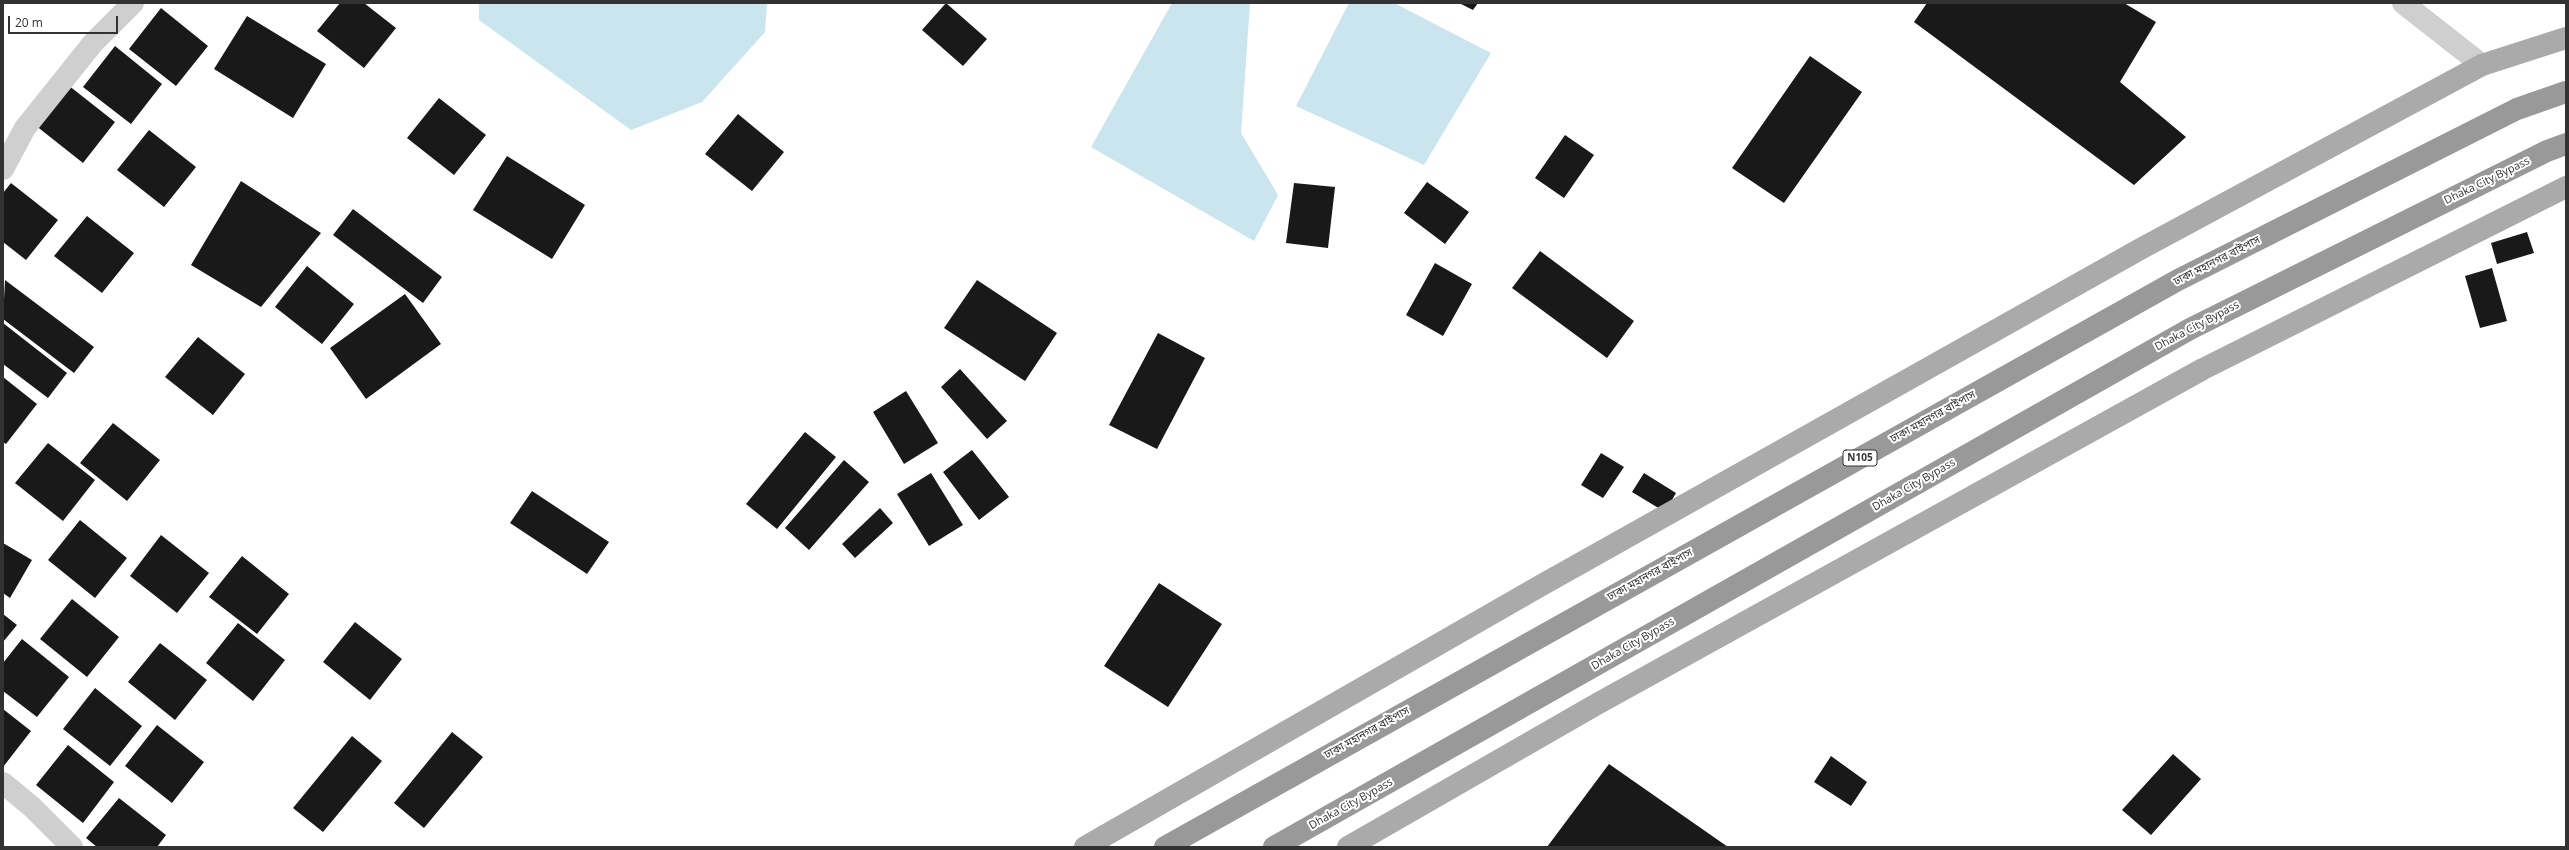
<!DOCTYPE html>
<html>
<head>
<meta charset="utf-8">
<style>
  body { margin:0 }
  #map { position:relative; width:2569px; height:850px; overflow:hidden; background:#fff; font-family:"Open Sans",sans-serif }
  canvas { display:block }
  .frame { position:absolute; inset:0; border:4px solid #323232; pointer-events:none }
  .scale { position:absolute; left:8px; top:16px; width:110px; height:18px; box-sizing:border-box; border:2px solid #323232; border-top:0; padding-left:5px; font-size:12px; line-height:14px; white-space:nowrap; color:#323232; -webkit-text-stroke:3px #fff; paint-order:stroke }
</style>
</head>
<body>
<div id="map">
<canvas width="2569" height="850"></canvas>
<div class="frame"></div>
<div class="scale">20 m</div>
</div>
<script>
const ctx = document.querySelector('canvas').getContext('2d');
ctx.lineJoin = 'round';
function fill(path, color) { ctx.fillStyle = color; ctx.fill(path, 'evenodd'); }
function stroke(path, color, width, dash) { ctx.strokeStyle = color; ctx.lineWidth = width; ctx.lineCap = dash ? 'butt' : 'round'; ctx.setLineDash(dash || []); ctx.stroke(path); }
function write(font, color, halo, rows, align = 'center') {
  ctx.font = font + ' "Open Sans","Noto Sans Bengali",sans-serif'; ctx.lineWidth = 4; ctx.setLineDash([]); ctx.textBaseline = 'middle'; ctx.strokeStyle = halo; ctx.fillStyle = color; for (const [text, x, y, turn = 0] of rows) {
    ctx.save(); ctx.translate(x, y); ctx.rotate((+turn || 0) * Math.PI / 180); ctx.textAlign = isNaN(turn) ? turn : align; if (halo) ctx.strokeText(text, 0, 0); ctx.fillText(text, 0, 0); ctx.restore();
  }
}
fill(new Path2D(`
  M 479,3 L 767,3 L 765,32 L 702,102 L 631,130 L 479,20 Z
  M 1172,3 L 1250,3 L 1241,133 L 1278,195 L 1254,241 L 1091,147 Z
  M 1349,3 L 1394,3 L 1491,53 L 1424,165 L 1296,106 Z`), '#cae5ed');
fill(new Path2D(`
  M 340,3 L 364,3 L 396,28 L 364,68 L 317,31 Z
  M 946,3 L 987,39 L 963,66 L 922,30 Z
  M 1459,3 L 1478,3 L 1473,10 Z
  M 1927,3 L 2124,3 L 2156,22 L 2120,82 L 2186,137 L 2134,185 L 1914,22 Z
  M 161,8 L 208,46 L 176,86 L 129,49 Z
  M 247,16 L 326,64 L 293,118 L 214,69 Z
  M 115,46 L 162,84 L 131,124 L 83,87 Z
  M 1810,56 L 1862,92 L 1784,203 L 1732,168 Z
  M 68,85 L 115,122 L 83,163 L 35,125 Z
  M 439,98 L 486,135 L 454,175 L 407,138 Z
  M 738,114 L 784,152 L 752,191 L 705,154 Z
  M 149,130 L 196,167 L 164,207 L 117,170 Z
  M 1565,135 L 1594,155 L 1564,198 L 1535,178 Z
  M 507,156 L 585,205 L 552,259 L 473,210 Z
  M 241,181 L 321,233 L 261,307 L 191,265 Z
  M 1427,182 L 1469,212 L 1445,244 L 1404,213 Z
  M 11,183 L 58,220 L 26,260 L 3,242 L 3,193 Z
  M 1294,183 L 1335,187 L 1328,248 L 1286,243 Z
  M 353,209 L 442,277 L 423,303 L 333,235 Z
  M 87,216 L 134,253 L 102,293 L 54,256 Z
  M 2527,232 L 2534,253 L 2497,264 L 2491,243 Z
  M 1540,251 L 1634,321 L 1607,358 L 1512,288 Z
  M 1435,263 L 1472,284 L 1443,336 L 1406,315 Z
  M 307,266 L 354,304 L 322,344 L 275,307 Z
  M 2492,268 L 2507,321 L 2480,328 L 2465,276 Z
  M 5,280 L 94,347 L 74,373 L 3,319 Z
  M 977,280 L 1057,333 L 1025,381 L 944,328 Z
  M 405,294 L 441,344 L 366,399 L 330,348 Z
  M 3,323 L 67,373 L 48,398 L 3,364 Z
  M 1158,333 L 1205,358 L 1157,449 L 1109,425 Z
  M 198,337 L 245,374 L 213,415 L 165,377 Z
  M 960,369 L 1007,421 L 987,439 L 941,387 Z
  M 3,377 L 37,404 L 6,444 L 3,442 Z
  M 906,391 L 938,443 L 904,464 L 873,412 Z
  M 113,423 L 160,460 L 127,501 L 80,463 Z
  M 805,432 L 836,457 L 777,529 L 746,504 Z
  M 48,443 L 95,480 L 63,521 L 15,483 Z
  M 972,450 L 1009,497 L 979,520 L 943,472 Z
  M 1601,453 L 1624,467 L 1603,498 L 1581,485 Z
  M 844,460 L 869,482 L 809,550 L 785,528 Z
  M 931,473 L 963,525 L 929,546 L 897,494 Z
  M 1644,473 L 1676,493 L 1665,512 L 1632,492 Z
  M 532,491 L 609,542 L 587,574 L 510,523 Z
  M 880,508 L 893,523 L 855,558 L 842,544 Z
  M 80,520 L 127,558 L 95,598 L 48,560 Z
  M 161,535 L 209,573 L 177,613 L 130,576 Z
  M 3,543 L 32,560 L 10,598 L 3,593 Z
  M 242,556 L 289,594 L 257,634 L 209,597 Z
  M 1159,583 L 1222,624 L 1168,707 L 1104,666 Z
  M 72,599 L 119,637 L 87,677 L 40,639 Z
  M 3,614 L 17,625 L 3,642 Z
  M 355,622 L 402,659 L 370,700 L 323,662 Z
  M 238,623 L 285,660 L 253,701 L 206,663 Z
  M 22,639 L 69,677 L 37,717 L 3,691 L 3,663 Z
  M 160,643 L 207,680 L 175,720 L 128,682 Z
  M 95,688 L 142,726 L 110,766 L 63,729 Z
  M 3,709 L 31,731 L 3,767 Z
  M 157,725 L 204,762 L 172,803 L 125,766 Z
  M 452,732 L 483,757 L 424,828 L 394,803 Z
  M 352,736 L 382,761 L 323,832 L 293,808 Z
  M 68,745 L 114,782 L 83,823 L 36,785 Z
  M 2173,754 L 2201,779 L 2151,835 L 2122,810 Z
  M 1831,756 L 1867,782 L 1851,806 L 1814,782 Z
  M 1609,764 L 1728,847 L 1547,847 Z
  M 119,798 L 166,835 L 157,847 L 97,847 L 86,838 Z`), '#191919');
stroke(new Path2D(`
  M 2403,3 L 2482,65
  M 3,169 L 25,128 L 93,43 L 133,3
  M 3,783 L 32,807 L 72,847`), '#cfcfcf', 22);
stroke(new Path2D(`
  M 1085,847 L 1540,586 L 2144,247 L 2482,65 L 2566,38
  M 1348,847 L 1597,704 L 2203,369 L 2566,187`), '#aaa', 22);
stroke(new Path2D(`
  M 1165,847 L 2178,280 L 2517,109 L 2566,92
  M 1274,847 L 2190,329 L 2547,151 L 2566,144`), '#999', 22);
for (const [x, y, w] of [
  [1860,458,34]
]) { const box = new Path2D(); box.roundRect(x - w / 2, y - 8, w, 16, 3); ctx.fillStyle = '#fff'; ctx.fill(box); stroke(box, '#323232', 1); }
write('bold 10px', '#323232', null, [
  ["N105",1860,458]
]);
write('11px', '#323232', '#fff', [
  ["Dhaka City Bypass",2487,181,-26],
  ["ঢাকা মহানগর বাইপাস",2217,261,-27],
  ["Dhaka City Bypass",2197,326,-28],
  ["ঢাকা মহানগর বাইপাস",1933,417,-29],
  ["Dhaka City Bypass",1914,485,-30],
  ["ঢাকা মহানগর বাইপাস",1650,575,-29],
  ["Dhaka City Bypass",1633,644,-30],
  ["ঢাকা মহানগর বাইপাস",1367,733,-29],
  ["Dhaka City Bypass",1351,804,-29]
]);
</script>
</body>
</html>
